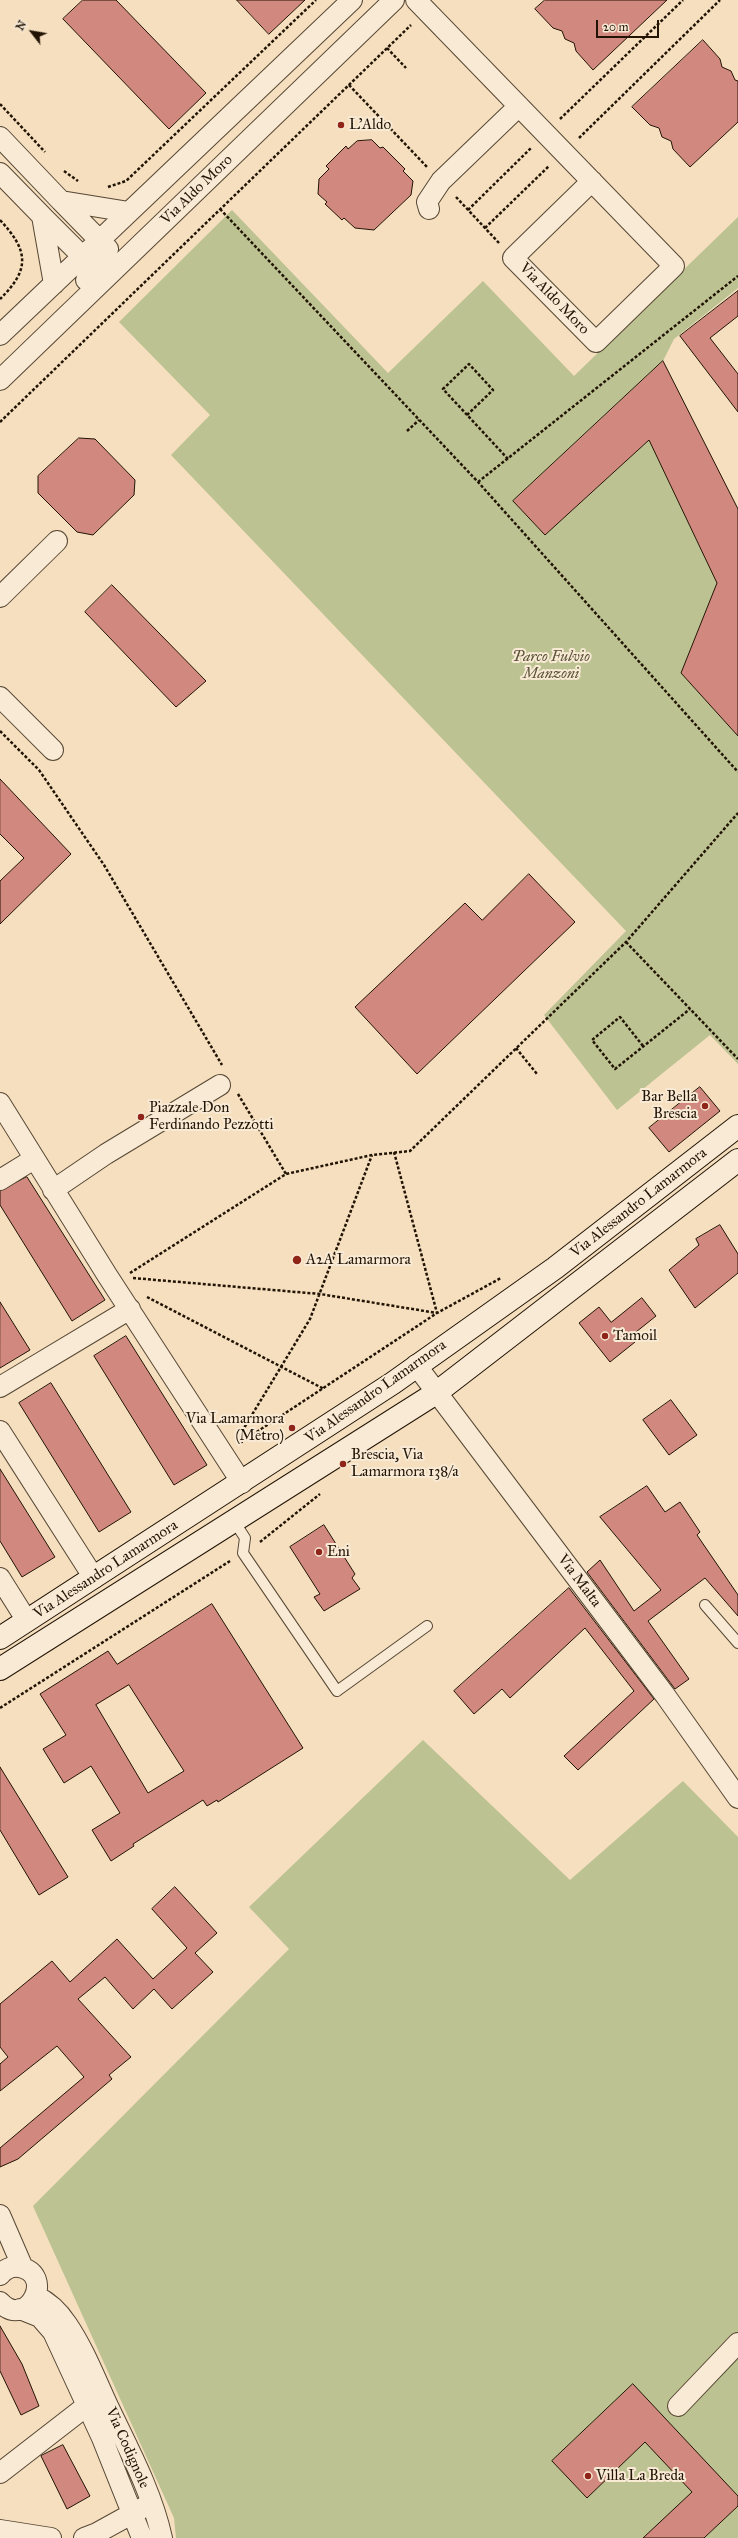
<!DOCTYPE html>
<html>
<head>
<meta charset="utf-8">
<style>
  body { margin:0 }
  #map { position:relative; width:738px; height:2538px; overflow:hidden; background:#f5dfbf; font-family:"IM FELL Great Primer",serif }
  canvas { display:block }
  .north { position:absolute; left:12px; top:12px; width:40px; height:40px; -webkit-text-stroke:3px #f8ead5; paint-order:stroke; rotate:301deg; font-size:11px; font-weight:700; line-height:16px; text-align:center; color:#221405 }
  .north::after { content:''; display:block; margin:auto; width:14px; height:18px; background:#221405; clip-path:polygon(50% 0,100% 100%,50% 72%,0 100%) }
  .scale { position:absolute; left:596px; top:20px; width:63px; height:18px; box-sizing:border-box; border:2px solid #221405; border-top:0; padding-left:5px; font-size:12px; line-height:14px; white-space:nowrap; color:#221405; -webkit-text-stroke:3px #f8ead5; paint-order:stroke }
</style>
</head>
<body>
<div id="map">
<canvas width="738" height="2538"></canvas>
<div class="north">N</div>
<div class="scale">20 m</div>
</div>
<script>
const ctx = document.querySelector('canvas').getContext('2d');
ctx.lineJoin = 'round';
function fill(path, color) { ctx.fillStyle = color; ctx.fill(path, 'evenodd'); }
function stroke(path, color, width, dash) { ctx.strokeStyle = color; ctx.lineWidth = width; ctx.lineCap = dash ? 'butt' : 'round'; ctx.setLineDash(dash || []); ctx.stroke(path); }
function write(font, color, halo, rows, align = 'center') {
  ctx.font = font + ' "IM FELL Great Primer",serif'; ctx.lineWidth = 4; ctx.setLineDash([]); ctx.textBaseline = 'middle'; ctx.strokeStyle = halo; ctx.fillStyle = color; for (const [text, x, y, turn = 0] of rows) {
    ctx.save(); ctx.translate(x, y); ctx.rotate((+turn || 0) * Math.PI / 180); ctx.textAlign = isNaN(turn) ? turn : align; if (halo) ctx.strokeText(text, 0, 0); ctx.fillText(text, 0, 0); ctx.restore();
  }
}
fill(new Path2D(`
  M 232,210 L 388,373 L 483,281 L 574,376 L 738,217 L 738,288 L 674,339 L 663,361 L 513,501 L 545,535 L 649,440 L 717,583 L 681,673 L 738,736 L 738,1064 L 710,1035 L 617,1110 L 544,1015 L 626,931 L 171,455 L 210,415 L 119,322 Z
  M 423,1740 L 570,1880 L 683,1781 L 738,1837 L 738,2538 L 176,2538 L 174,2518 L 33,2206 L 289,1949 L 249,1907 Z`), '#bcc291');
const building = new Path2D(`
  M 83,0 L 116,0 L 206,93 L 169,129 L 63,19 Z
  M 237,0 L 305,0 L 269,34 Z
  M 545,0 L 667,0 L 593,70 L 576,51 L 574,43 L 565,39 L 562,31 L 553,28 L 535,9 Z
  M 703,40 L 720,59 L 722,67 L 731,71 L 735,80 L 738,81 L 738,122 L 690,167 L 673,149 L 671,141 L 662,137 L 659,128 L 650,125 L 632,107 Z
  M 372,140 L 380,148 L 383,147 L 405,169 L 403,171 L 413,181 L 411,195 L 374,230 L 355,228 L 344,218 L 342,220 L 325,204 L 327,202 L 318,194 L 319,179 L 329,169 L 326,166 L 346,146 L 348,149 L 357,141 Z
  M 738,291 L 738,316 L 710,338 L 738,374 L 738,412 L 680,336 Z
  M 663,361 L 738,509 L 738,736 L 681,673 L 717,583 L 649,440 L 545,535 L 513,501 Z
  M 79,438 L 95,439 L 135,480 L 134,495 L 93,535 L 77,532 L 38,493 L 38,476 Z
  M 112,585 L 206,681 L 176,707 L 85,612 Z
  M 0,779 L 71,854 L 0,924 L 0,881 L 24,858 L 0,834 Z
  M 529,874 L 575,922 L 417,1074 L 355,1007 L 465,903 L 482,920 Z
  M 700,1087 L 720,1111 L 669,1152 L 649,1128 Z
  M 27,1177 L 105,1300 L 72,1321 L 0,1205 L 0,1191 Z
  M 720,1225 L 738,1254 L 738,1273 L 695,1308 L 669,1270 L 699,1245 L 696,1239 Z
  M 642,1298 L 656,1316 L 631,1336 L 635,1342 L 610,1362 L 579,1323 L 599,1307 L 611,1322 Z
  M 0,1302 L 30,1350 L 0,1368 Z
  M 126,1336 L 207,1465 L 174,1485 L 94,1356 Z
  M 51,1383 L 131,1512 L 99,1532 L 19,1403 Z
  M 671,1400 L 697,1435 L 669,1455 L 643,1420 Z
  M 0,1469 L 55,1557 L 22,1577 L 0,1541 Z
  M 647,1486 L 665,1512 L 680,1502 L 700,1532 L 697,1535 L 738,1595 L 738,1616 L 705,1578 L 648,1621 L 689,1679 L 675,1689 L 587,1572 L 600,1560 L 634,1611 L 661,1590 L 600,1517 Z
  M 324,1525 L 355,1574 L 352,1578 L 360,1589 L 324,1611 L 314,1597 L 320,1594 L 290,1547 Z
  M 569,1588 L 654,1699 L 578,1770 L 564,1756 L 634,1691 L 585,1628 L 510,1698 L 502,1689 L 474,1714 L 454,1691 Z
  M 212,1604 L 303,1748 L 218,1802 L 217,1800 L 207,1806 L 203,1800 L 133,1844 L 134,1846 L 111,1861 L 92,1830 L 120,1813 L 91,1766 L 64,1783 L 43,1749 L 66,1735 L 40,1694 L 108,1651 L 117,1664 ZM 129,1685 L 184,1771 L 148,1793 L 96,1705 Z
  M 0,1767 L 68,1877 L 39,1895 L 0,1830 Z
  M 175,1887 L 217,1933 L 195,1953 L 213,1972 L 172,2009 L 154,1989 L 133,2009 L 105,1977 L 78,1999 L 131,2057 L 109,2075 L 112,2079 L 18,2159 L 0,2167 L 0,2148 L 84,2077 L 57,2046 L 0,2091 L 0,2064 L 8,2057 L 0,2047 L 0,2004 L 52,1961 L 70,1982 L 117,1939 L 153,1979 L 187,1948 L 152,1909 Z
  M 0,2326 L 22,2364 L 39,2406 L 21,2415 L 0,2371 Z
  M 633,2384 L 738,2496 L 738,2506 L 704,2538 L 643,2538 L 692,2492 L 645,2442 L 587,2498 L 552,2461 Z
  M 63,2445 L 90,2496 L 67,2509 L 41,2456 Z`);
fill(building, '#d1887e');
stroke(building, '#221405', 1);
const lane = new Path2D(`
  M 234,1521 L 245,1538 L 243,1553 L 337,1691 L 427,1626
  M 705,1605 L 738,1643`);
const street = new Path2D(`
  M 416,0 L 674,266 L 596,342 L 513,258 L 592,181
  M 0,137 L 61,201 L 129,212
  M 0,173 L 42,216 L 54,284
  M 61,201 L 108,249 L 103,263 L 86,280
  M 429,209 L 427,202 L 441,181 L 519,106
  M 42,216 L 91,265
  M 0,335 L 352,0
  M 0,380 L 394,0
  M 0,597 L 57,541
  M 0,697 L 53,750
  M 0,1103 L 107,1275 L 242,1483
  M 0,1180 L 34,1159
  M 53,1190 L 106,1154 L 220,1085
  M 416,1365 L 665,1695 L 738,1798
  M 0,1387 L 130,1309
  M 0,1431 L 94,1578
  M 0,1578 L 27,1621
  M 0,2215 L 23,2268
  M 0,2275 C 5,2269 12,2266 19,2267 C 57,2274 27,2331 0,2302
  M 36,2296 C 49,2302 59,2312 67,2324 C 84,2349 95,2378 108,2406 C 128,2448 152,2492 162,2538
  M 20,2309 L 40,2317 L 53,2332 L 102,2438 L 142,2538
  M 678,2406 L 738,2343
  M 0,2473 L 98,2397
  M 0,2530 L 51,2538
  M 84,2538 L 97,2533 L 146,2506`);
const secondary = new Path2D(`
  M 0,1638 L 393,1383 L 555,1268 L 738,1126
  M 0,1669 L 436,1393 L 738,1160`);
stroke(lane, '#574734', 12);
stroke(street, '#574734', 22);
stroke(secondary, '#221405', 24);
stroke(new Path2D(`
  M 387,48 L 406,68
  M 349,85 L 427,167
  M 0,104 L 45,152
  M 560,119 L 683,0
  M 579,138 L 720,0
  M 64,171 L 78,181
  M 108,187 L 126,181 L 316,0
  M 456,197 L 499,243
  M 220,209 L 478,482 L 738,772
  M 468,210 L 531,148
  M 0,220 C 28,250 31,269 0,299
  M 485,228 L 549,166
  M 467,415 L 493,390 L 469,364 L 443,389 L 508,459
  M 0,422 L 411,25
  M 407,431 L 419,420
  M 478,482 L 738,276
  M 0,731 L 39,770 L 104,865 L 222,1065
  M 626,942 L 738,1059
  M 643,1046 L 620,1017 L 592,1040 L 615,1069 L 690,1009
  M 516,1048 L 537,1074
  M 238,1094 L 286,1174
  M 394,1152 L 437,1313
  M 130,1273 L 286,1174 L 372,1155 L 410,1151 L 626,942 L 738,813
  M 133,1278 L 320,1294 L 437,1313
  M 147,1297 L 324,1389
  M 239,1441 L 244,1428 L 310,1319 L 372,1155
  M 240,1443 L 437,1313 L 501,1278
  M 260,1542 L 320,1494
  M 0,1708 L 230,1561`), '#221405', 2.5, [3, 2]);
stroke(lane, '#f8ead5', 10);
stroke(street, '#f8ead5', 20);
stroke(secondary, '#f8ead5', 22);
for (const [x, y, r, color] of [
  [341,125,4,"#8f2418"],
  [705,1106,4,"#8f2418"],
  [141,1117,4,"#8f2418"],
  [297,1260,5,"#8f2418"],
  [605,1336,4,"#8f2418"],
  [292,1428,4,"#8f2418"],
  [343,1464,4,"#8f2418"],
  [319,1552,4,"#8f2418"],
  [588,2476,4,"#8f2418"]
]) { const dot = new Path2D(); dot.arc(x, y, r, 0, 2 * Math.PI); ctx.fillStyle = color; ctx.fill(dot); stroke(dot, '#f8ead5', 1.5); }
write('15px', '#221405', '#f8ead5', [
  ["L'Aldo",349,125],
  ["Bar Bella",697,1097,"right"],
  ["Brescia",697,1114,"right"],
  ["Piazzale Don",149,1108],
  ["Ferdinando Pezzotti",149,1125],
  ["A2A Lamarmora",306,1260],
  ["Tamoil",613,1336],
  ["Via Lamarmora",284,1419,"right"],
  ["(Metro)",284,1436,"right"],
  ["Brescia, Via",351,1455],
  ["Lamarmora 138/a",351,1472],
  ["Eni",327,1552],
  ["Villa La Breda",596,2476]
], 'left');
write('15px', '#221405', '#f8ead5', [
  ["Via Aldo Moro",197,190,-44],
  ["Via Aldo Moro",554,299,46],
  ["Via Alessandro Lamarmora",639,1203,-38],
  ["Via Alessandro Lamarmora",376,1392,-35],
  ["Via Alessandro Lamarmora",106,1570,-33],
  ["Via Malta",579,1581,53],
  ["Via Codignole",127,2448,66]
]);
write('italic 15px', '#585136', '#f8ead5', [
  ["Parco Fulvio",551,657],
  ["Manzoni",551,674]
]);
</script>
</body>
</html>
